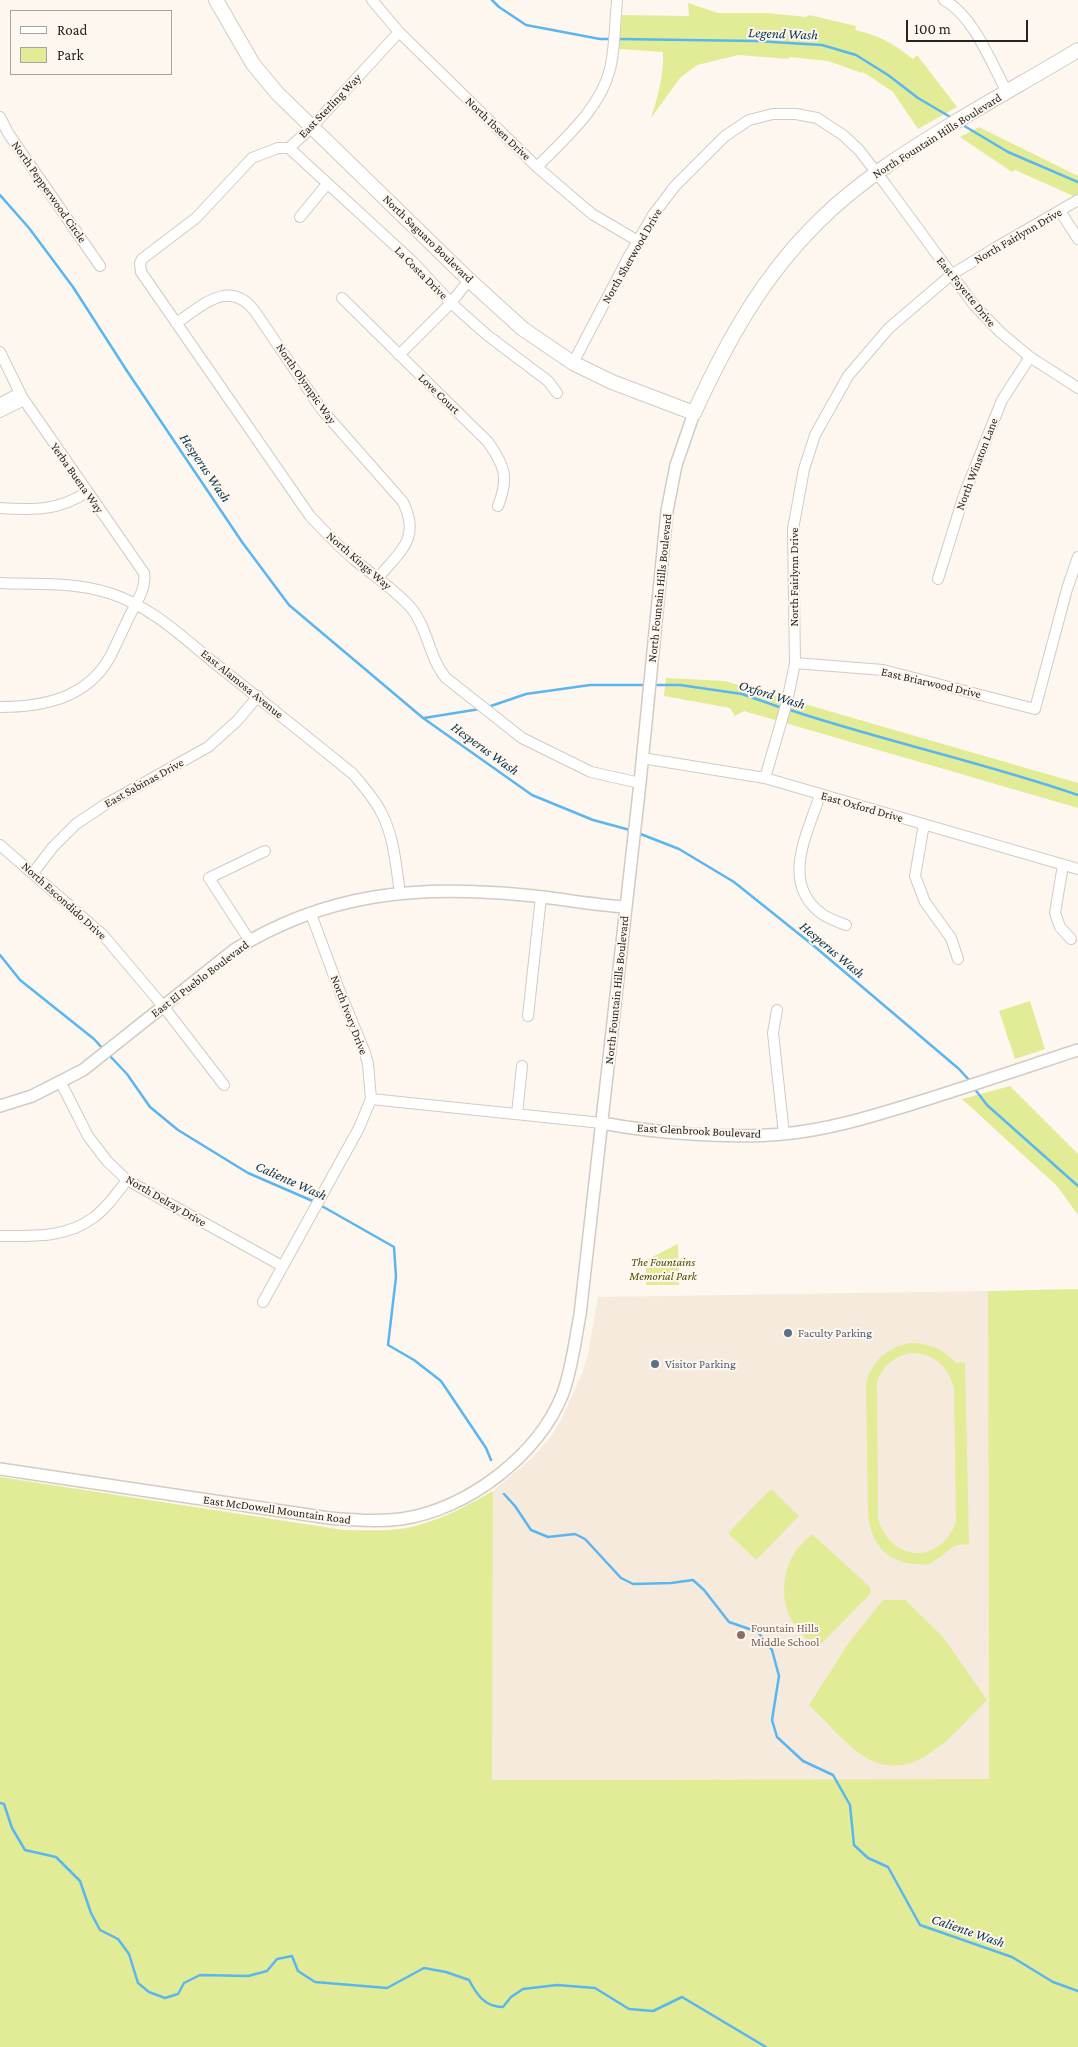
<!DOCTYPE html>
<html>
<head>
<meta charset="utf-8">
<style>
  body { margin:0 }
  #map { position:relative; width:1078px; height:2047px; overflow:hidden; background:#fef7ef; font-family:"Crimson Pro",serif }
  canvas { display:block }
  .legend { position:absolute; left:10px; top:10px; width:162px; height:65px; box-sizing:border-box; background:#fef7ef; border:1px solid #a8a39d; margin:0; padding:6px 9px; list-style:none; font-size:15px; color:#272421 }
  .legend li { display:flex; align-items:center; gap:10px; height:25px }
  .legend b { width:25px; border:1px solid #a8a39d }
  .scale { position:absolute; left:906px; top:20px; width:122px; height:22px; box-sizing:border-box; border:2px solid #272421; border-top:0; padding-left:6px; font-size:15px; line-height:18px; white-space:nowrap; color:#272421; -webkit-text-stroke:4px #fef7ef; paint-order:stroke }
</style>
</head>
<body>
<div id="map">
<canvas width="1078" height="2047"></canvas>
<ul class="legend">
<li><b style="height:6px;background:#fff"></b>Road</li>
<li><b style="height:14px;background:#e2ec96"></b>Park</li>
</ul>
<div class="scale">100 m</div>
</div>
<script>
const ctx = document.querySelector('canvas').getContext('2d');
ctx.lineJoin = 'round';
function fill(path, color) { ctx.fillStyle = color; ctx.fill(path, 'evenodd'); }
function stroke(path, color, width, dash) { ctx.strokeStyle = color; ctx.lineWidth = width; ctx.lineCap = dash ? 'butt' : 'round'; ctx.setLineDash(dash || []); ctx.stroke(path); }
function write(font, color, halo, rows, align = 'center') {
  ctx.font = font + ' "Crimson Pro",serif'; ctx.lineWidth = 4; ctx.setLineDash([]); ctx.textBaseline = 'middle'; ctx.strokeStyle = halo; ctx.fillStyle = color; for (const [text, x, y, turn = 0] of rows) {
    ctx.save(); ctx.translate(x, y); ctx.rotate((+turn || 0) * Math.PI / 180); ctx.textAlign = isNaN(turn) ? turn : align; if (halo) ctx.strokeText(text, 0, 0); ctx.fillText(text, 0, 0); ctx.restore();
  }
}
fill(new Path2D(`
  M 988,1291 L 989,1779 L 491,1780 L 493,1491 L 532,1458 L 550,1438 L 561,1420 L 582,1374 L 588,1354 L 598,1297 Z`), '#f6eadc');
fill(new Path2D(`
  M 688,3 L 718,13 L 768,13 L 806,17 L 809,15 L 856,26 L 855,30 C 880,36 893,43 913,59 L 917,55 L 957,107 L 918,129 L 893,92 L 863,72 L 862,73 L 828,61 L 789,57 L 789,59 L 738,55 L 697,65 L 680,78 L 651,118 C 658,96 664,75 663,52 L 619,49 L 622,15 L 689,16 Z
  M 979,127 L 1078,176 L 1078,198 L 1015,170 L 1012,172 L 960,137 Z
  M 666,678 L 725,681 L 1078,783 L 1078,808 L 744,711 L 735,716 L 730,708 L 664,696 Z
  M 1030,1001 L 1045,1049 L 1015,1059 L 999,1011 Z
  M 1010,1086 L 1078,1154 L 1078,1215 L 1057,1186 L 962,1099 Z
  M 678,1244 L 679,1285 L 646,1285 L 646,1260 Z
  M 1078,1289 L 1078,2047 L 0,2047 L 0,1477 L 344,1530 C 367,1530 392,1532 415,1526 C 443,1519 468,1505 493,1491 L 492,1780 L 989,1779 L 988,1291 Z
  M 911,1343 C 930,1343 943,1349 956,1363 L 965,1362 L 969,1545 C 966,1545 961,1544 958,1545 C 951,1546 939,1560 929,1564 C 923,1565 918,1564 913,1564 C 882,1560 869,1539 868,1510 L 866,1384 C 872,1361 887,1347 911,1343 ZM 910,1353 C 933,1353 948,1365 954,1388 L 956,1522 C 940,1565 890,1563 878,1518 L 877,1382 C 883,1366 893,1357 910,1353 Z
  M 771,1489 L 799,1516 L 756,1560 L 728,1533 Z
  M 812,1534 L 870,1587 L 871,1593 L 816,1649 C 807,1639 797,1630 791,1619 C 780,1600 783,1568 796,1551 C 800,1545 807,1539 812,1534 Z
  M 883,1600 L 905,1600 L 943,1637 L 987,1700 C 955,1731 913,1790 862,1755 C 845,1744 825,1720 809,1705 L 848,1644 Z`), '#e2ec96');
stroke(new Path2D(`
  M 492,0 L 499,7 L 526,25 L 600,39 L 613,39
  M 618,39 L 756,41 L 822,45 L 856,55 L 888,75 L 918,98 L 952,118
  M 961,124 L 1008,152 L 1078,182
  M 0,195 L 29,228 L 73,287 L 127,371 L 242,542 L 289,605 L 423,718 L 532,795 L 593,820 L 630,830
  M 653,685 L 680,685 L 742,694 L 782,708
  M 488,707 L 526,694 L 590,685 L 647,685
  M 787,709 C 883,741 982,762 1078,795
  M 424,718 L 480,709
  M 638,833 L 679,849 L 734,882 L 814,946 L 959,1069 L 970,1081
  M 0,955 L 20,980 L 94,1039 L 104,1050
  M 108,1054 L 127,1074 L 150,1107 L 178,1130 L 248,1173 L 315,1202
  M 974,1088 L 987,1105 L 1078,1186
  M 320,1205 L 394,1247 L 396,1277 L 388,1345 L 414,1360 L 441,1381 L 486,1448 L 491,1460
  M 504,1494 L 515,1506 L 531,1530 L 548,1537 L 575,1534 L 585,1539 L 621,1578 L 633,1584 L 671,1583 L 693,1580 L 704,1590 L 729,1622 L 758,1632 L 772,1650 L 779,1676 L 772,1720 L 777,1737 L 803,1761 L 833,1775 L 850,1805 L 854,1845 L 868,1858 L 888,1867 L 920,1925 L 1012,1957 L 1053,1982 L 1078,1991
  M 0,1803 L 4,1804 L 12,1828 L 25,1850 L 56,1857 L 80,1881 L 91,1913 L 100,1930 L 118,1939 L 129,1954 L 138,1983 L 149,1992 L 165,1998 L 178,1994 L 184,1983 L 200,1975 L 248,1976 L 267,1971 L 277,1959 L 292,1956 L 298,1971 L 315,1982 L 387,1988 L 424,1968 L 446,1972 L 469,1980 C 477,1995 485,2007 503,2007 L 511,1997 L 523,1989 L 557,1985 L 595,1988 L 629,2009 L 653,2011 L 682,1997 L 766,2047`), '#5ab6f1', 2.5);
const minor = new Path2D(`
  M 372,0 L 399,32 L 537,167 L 592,214 L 638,241
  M 944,0 C 974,16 991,63 1007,92
  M 399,32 L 312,127 L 289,148 L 278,148 L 252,158 L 196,218 L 142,259 L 140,263 L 141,272 L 310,516 C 325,532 340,548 357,562 C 375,577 397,591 412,609 C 428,629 429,658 446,678 L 522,738 L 591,772 L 640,783
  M 0,117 L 8,133 L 100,266
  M 289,148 L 413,262 L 451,303 L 487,335 L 548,381 L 557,393
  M 537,167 C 565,138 600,109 610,69 C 615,49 615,21 617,0
  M 1060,211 L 1078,239
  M 300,217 L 327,184
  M 342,298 L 488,442 C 505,466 509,478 498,506
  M 176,323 C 201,307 228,278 254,310 L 322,410 L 403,502 C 421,539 400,551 378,578
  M 0,352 L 22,397 L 144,573 C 147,589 135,604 128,619 C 122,632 116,645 110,657 C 87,698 44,707 0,707
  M 399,355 L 451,303 L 469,280
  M 573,363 L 629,256 L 653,215 L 675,186 L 725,136 L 749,120 L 773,114 L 796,114 L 817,118 L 843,135 L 859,150 L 886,185 L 974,305 L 1000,332 L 1030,357 L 1078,388
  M 0,403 L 20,393
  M 0,412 L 24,400
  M 0,508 C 34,510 58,511 87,492
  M 938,579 L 964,495 L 1002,400 L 1030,357
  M 0,583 C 39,585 70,581 109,593 C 154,607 186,641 222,669 C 266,704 310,739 353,774 C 363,786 374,798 381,812 C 394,836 396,866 400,893
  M 795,663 L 883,670 L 1035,709 L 1067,589 L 1078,557
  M 642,758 L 765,778 L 1078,869
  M 765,778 L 787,702 L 795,663 L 793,529 L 804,469 L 815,435 L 848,376 L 889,328 L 951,275 L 995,248 L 1078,200
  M 820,795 C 807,835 780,883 822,914 C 829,919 839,922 846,925
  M 924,824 L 915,876 L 925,902 L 951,938 L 958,959
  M 0,845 L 103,935 L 163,1006 L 224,1085
  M 1063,865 L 1055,913 L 1060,927 L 1071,939
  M 33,873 L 53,847 L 76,824 L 106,804 L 208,747 L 237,721 L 258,696
  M 250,941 L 209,878 L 265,851
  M 777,1010 L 773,1033 L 784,1134
  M 528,1016 L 541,897
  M 61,1083 L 88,1136 L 107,1161 L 127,1180 L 282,1266
  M 371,1099 L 602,1123
  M 517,1114 L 522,1066
  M 0,1236 C 32,1236 66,1238 93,1218 C 107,1208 117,1193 127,1180
  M 263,1302 L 359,1128 L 371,1099 L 368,1064 L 365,1053 L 340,992 L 311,914`);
const tertiary = new Path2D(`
  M 0,1106 L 32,1096 L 83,1070 L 234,950 C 328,892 417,885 524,895 C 558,898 592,905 626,907
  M 602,1123 C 655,1133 729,1139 783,1134 C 827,1130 870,1117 912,1104 C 967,1087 1023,1068 1078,1050
  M 0,1469 L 329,1518 C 353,1520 377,1522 401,1519 C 467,1510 539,1455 563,1393 C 572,1368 575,1340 580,1315 L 640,783 L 667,511 L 676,465 L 694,413`);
const secondary = new Path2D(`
  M 216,0 L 253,64 L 277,93 L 469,280 L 523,329 L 573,363 L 612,382 L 694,413 C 727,341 762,277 819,221 C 859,181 909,150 957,121 C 997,97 1038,74 1078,50`);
stroke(minor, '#d2cbc3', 12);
stroke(tertiary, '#d2cbc3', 14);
stroke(secondary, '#d2cbc3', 16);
stroke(minor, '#fff', 10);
stroke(tertiary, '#fff', 11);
stroke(secondary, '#fff', 14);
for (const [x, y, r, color] of [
  [788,1333,5,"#5c6f8a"],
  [655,1364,5,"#5c6f8a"],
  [741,1635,5,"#8d6e63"]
]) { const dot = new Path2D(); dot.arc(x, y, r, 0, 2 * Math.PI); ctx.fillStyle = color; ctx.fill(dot); stroke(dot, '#fef7ef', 2); }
write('12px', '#272421', '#fef7ef', [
  ["East Sterling Way",330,106,-46],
  ["North Ibsen Drive",498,129,44],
  ["North Fountain Hills Boulevard",937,136,-32],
  ["North Pepperwood Circle",49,192,55],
  ["North Fairlynn Drive",1018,236,-30],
  ["North Saguaro Boulevard",428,239,44],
  ["North Sherwood Drive",632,256,-60],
  ["La Costa Drive",421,273,45],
  ["East Fayette Drive",966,292,51],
  ["North Olympic Way",306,384,55],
  ["Love Court",439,394,44],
  ["North Winston Lane",977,464,-69],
  ["Yerba Buena Way",77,478,55],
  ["North Kings Way",359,561,41],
  ["North Fairlynn Drive",794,577,-90],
  ["North Fountain Hills Boulevard",660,588,-84],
  ["East Briarwood Drive",931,683,13],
  ["East Alamosa Avenue",242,684,39],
  ["East Sabinas Drive",144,783,-29],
  ["East Oxford Drive",862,807,16],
  ["North Escondido Drive",64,901,42],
  ["East El Pueblo Boulevard",200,979,-37],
  ["North Fountain Hills Boulevard",617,990,-84],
  ["North Ivory Drive",349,1015,69],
  ["East Glenbrook Boulevard",699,1131,3],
  ["North Delray Drive",166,1201,30],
  ["East McDowell Mountain Road",277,1510,8]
]);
write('italic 12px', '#4a4f01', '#fef7ef', [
  ["The Fountains",663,1262],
  ["Memorial Park",663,1276]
]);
write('12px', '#4e5e75', '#fef7ef', [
  ["Faculty Parking",798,1333],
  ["Visitor Parking",665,1364]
], 'left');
write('12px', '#785e54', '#fef7ef', [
  ["Fountain Hills",751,1628],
  ["Middle School",751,1642]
], 'left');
write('italic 14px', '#0b344c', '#fef7ef', [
  ["Legend Wash",783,34,2],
  ["Hesperus Wash",205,468,56],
  ["Oxford Wash",772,695,17],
  ["Hesperus Wash",485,749,36],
  ["Hesperus Wash",832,950,40],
  ["Caliente Wash",291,1181,24],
  ["Caliente Wash",968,1931,19]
]);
</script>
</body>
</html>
